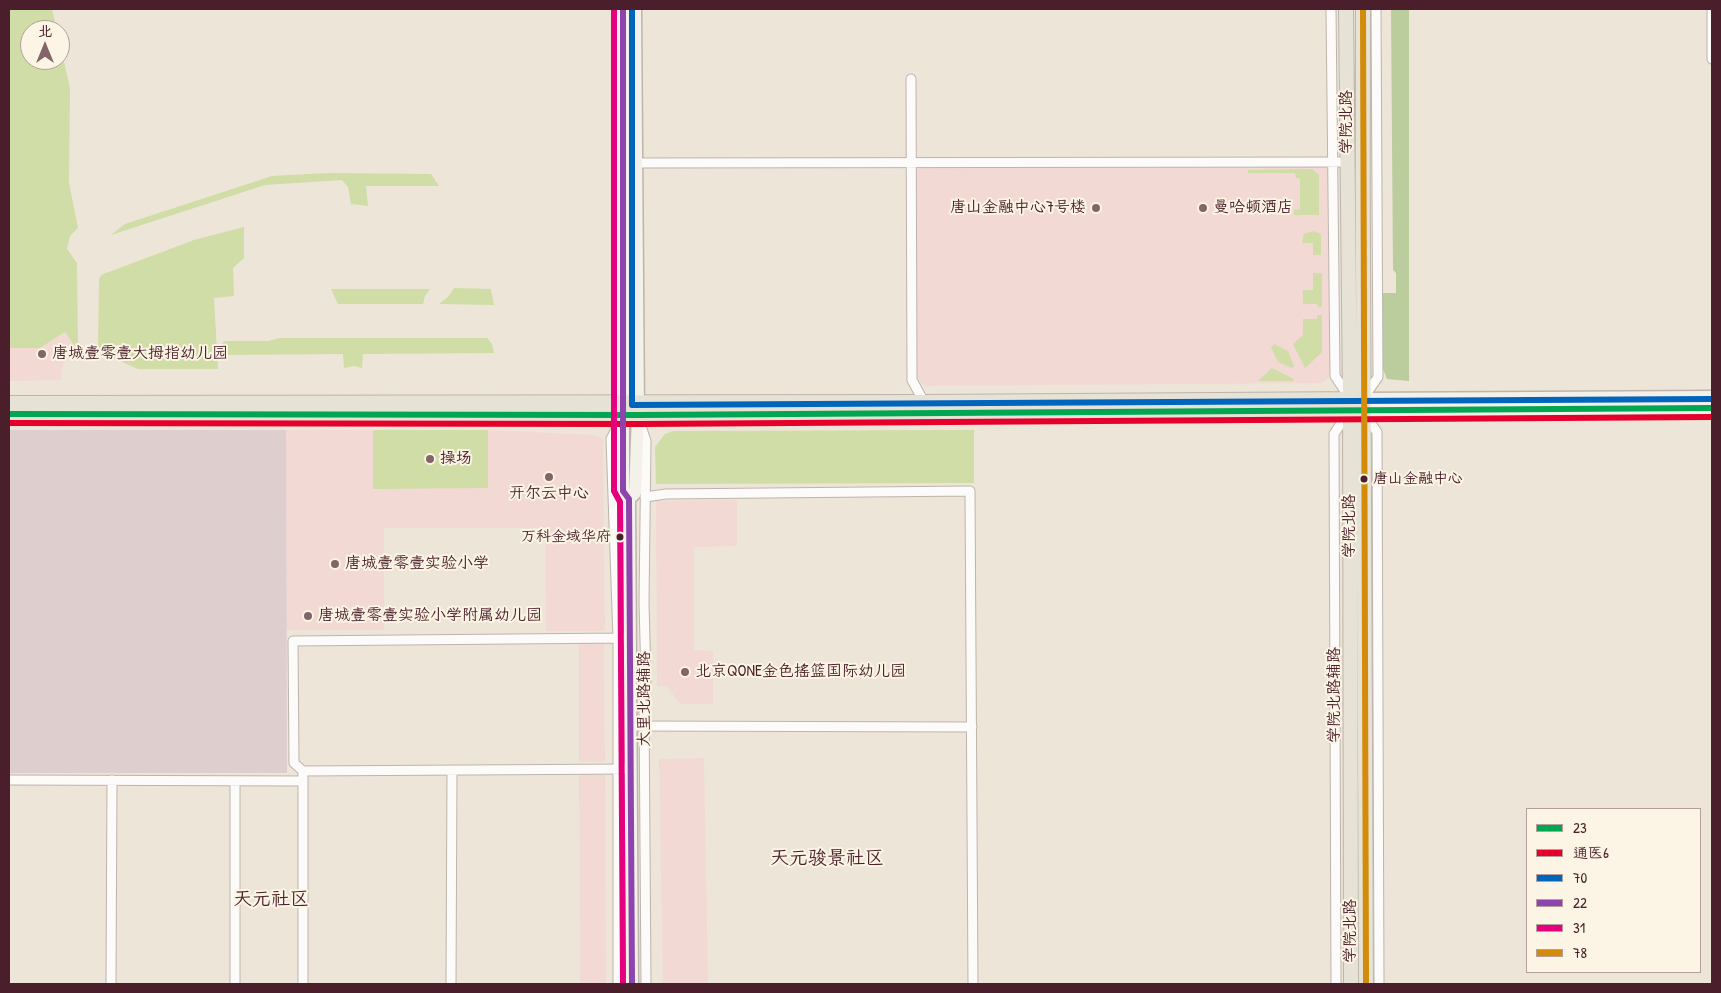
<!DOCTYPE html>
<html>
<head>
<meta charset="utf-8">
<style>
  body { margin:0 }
  #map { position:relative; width:1721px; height:993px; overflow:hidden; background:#ede5d8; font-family:"Patrick Hand","LXGW WenKai TC",sans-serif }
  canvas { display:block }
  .frame { position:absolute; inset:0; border:10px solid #4a1f2b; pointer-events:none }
  .legend { position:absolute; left:1526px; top:808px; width:175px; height:165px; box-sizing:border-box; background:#fcf5e5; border:1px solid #b59f9b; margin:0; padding:6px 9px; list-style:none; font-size:15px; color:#4a1f2b }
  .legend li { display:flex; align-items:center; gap:10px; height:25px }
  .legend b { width:25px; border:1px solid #b59f9b }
  .north { position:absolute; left:20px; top:20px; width:50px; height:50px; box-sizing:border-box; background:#fcf5e5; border:1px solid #b59f9b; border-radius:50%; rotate:0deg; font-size:14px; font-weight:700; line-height:20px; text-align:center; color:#4a1f2b }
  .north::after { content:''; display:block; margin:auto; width:18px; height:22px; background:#836468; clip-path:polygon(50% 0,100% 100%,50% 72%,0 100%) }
</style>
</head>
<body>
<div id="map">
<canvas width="1721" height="993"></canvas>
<div class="frame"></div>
<ul class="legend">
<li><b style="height:6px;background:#00a651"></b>23</li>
<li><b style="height:6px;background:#e4002b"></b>通医6</li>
<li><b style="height:6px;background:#0065bd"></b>70</li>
<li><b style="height:6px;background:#8e44ad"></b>22</li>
<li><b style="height:6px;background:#e5007d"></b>31</li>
<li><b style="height:6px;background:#d48b09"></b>78</li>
</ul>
<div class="north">北</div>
</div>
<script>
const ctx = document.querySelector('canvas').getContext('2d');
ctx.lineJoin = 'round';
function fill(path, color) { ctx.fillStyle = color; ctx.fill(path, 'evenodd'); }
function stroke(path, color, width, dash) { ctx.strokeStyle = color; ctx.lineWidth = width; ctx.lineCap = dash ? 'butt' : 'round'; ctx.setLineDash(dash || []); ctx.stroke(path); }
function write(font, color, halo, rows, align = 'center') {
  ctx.font = font + ' "Patrick Hand","LXGW WenKai TC",sans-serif'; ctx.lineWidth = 4; ctx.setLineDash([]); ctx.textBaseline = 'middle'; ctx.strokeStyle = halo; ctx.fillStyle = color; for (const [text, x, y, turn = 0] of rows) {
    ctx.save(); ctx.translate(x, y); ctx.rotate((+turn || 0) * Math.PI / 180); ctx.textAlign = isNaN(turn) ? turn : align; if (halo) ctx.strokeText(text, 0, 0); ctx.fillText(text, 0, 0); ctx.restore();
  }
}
fill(new Path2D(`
  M 1328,160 L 1330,370 L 1329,377 L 1322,383 L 925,386 L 916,377 L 915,165 Z
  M 65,332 L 78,351 L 65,360 L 62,369 L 61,380 L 9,381 L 9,348 L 40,348 Z
  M 286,430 L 488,430 L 596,435 L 603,440 L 605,631 L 546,631 L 545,528 L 384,528 L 384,630 L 286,630 Z
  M 737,500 L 737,546 L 694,547 L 694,650 L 713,651 L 713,704 L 681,704 L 666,686 L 657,686 L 656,501 Z
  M 579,643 L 604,643 L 605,762 L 579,762 Z
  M 704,758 L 708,984 L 663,984 L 659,759 Z
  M 579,775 L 605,775 L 606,984 L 580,984 Z`), '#f2d9d4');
fill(new Path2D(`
  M 9,430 L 286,430 L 287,773 L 9,773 Z`), '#decfce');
fill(new Path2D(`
  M 9,9 L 52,9 L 57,30 L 30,30 L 30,60 L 60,60 L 60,44 L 70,88 L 69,183 L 78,228 L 70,236 L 67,249 L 77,263 L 78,351 L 65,332 L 40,348 L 9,348 Z
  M 1312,169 L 1319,175 L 1319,215 L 1294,215 L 1294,210 L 1300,209 L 1300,178 L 1296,178 L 1295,173 L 1248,173 L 1248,170 Z
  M 329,173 L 431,174 L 439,186 L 366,186 L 368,206 L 351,204 L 348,187 L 342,180 L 265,185 L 111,235 L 125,224 L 272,176 Z
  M 244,227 L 244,258 L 233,268 L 234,296 L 214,298 L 218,369 L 138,369 L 98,351 L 99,279 L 101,275 L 194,240 Z
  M 1313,231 L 1321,234 L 1321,255 L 1313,255 L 1313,243 L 1302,243 L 1304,234 Z
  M 1313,273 L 1322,273 L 1322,307 L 1318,307 L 1317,304 L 1303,304 L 1303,290 L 1313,290 Z
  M 454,288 L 491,289 L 494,305 L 439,304 L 448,297 Z
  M 331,289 L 430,289 L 425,296 L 423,304 L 338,304 Z
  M 1317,315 L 1322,315 L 1322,352 L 1305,368 L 1293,344 L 1303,335 L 1303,319 L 1317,319 Z
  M 280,338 L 487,338 L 492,344 L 494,353 L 363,354 L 362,368 L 354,366 L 344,368 L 343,354 L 220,355 L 220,346 L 224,341 L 268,341 Z
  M 1274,344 L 1288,351 L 1294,366 L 1292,368 L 1278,362 L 1271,347 Z
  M 1272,368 L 1294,379 L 1293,381 L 1258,381 Z
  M 373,430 L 488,430 L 488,488 L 373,489 Z
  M 974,430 L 974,483 L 656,484 L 655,447 L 665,434 L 673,431 Z`), '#d0dda6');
fill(new Path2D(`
  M 1391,9 L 1409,9 L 1409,381 L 1387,379 L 1383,369 L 1382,293 L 1396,293 L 1396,273 L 1393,270 Z`), '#bbcc9d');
const minor = new Path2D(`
  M 1331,9 L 1335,376 L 1349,397
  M 1712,9 L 1712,59
  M 911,79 L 912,380 L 924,402
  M 636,163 L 1347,162
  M 1364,397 L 1378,377 L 1376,9
  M 1364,414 L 1377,432 L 1379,984
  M 640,423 L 646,441 L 644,602 L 646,680 L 644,707 L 646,984
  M 645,497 L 666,494 L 970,491 L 973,984
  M 630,726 L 972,727
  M 303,771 L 294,763 L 293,641 L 622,638
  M 9,780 L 303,781
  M 235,781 L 235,984
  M 111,984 L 112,780
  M 303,984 L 303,771 L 631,769
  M 451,984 L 452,771
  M 618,984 L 618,638 L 611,439 L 622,417
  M 1336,984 L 1334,434 L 1349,411`);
const secondary = new Path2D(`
  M 623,9 L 623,491 L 629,499 L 632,984
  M 1362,399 L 1712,397
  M 1363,411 L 1712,408
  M 629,499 L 635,493 L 638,415 L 635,9`);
const primary = new Path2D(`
  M 1346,9 L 1350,399 L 1351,984
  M 1363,9 C 1362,334 1364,659 1366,984
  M 9,403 L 924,402 L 1362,399
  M 9,414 L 638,415 L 1363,411`);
stroke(minor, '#bdb4ac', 11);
stroke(secondary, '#bdb4ac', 15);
stroke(primary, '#bdb4ac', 16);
stroke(minor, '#fcfbf9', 9);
stroke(secondary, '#f3f1ea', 12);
stroke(primary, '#e6e2d5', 14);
stroke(new Path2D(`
  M 9,414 L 638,415 L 1712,408`), '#00a651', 6);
stroke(new Path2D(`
  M 9,423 L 638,424 L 1712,417`), '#e4002b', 6);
stroke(new Path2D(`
  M 632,9 L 632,405 L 1712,399`), '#0065bd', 6);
stroke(new Path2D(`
  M 623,9 L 623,491 L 629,499 L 632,984`), '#8e44ad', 6);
stroke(new Path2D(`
  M 614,9 L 614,491 L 620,502 L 623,984`), '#e5007d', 6);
stroke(new Path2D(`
  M 1363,9 L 1366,984`), '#d48b09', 6);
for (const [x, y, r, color] of [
  [1096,208,5,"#836468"],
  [1203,208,5,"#836468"],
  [42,354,5,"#836468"],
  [430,459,5,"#836468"],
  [549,477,5,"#836468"],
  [1364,479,4.5,"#4a1f2b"],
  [620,537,4.5,"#4a1f2b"],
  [335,564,5,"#836468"],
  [308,616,5,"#836468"],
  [685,672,5,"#836468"]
]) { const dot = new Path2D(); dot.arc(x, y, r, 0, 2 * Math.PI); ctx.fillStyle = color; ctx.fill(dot); stroke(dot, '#fcf5e5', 2); }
write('15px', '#4a1f2b', '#fcf5e5', [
  ["唐山金融中心",1373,479],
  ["万科金域华府",611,537,"right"]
], 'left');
write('16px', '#4a1f2b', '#fcf5e5', [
  ["学院北路",1347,122,-90],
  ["学院北路",1350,526,-90],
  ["学院北路辅路",1335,695,-90],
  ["大里北路辅路",645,699,-90],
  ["学院北路",1351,931,-90]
]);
write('16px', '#4a1f2b', '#fcf5e5', [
  ["唐山金融中心7号楼",1086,208,"right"],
  ["曼哈顿酒店",1213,208],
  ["唐城壹零壹大拇指幼儿园",52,354],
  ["操场",440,459],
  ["开尔云中心",549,494,"center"],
  ["唐城壹零壹实验小学",345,564],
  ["唐城壹零壹实验小学附属幼儿园",318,616],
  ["北京QONE金色摇篮国际幼儿园",695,672]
], 'left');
write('19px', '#4a1f2b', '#fcf5e5', [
  ["天元骏景社区",827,859],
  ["天元社区",271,900]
]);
</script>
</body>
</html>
